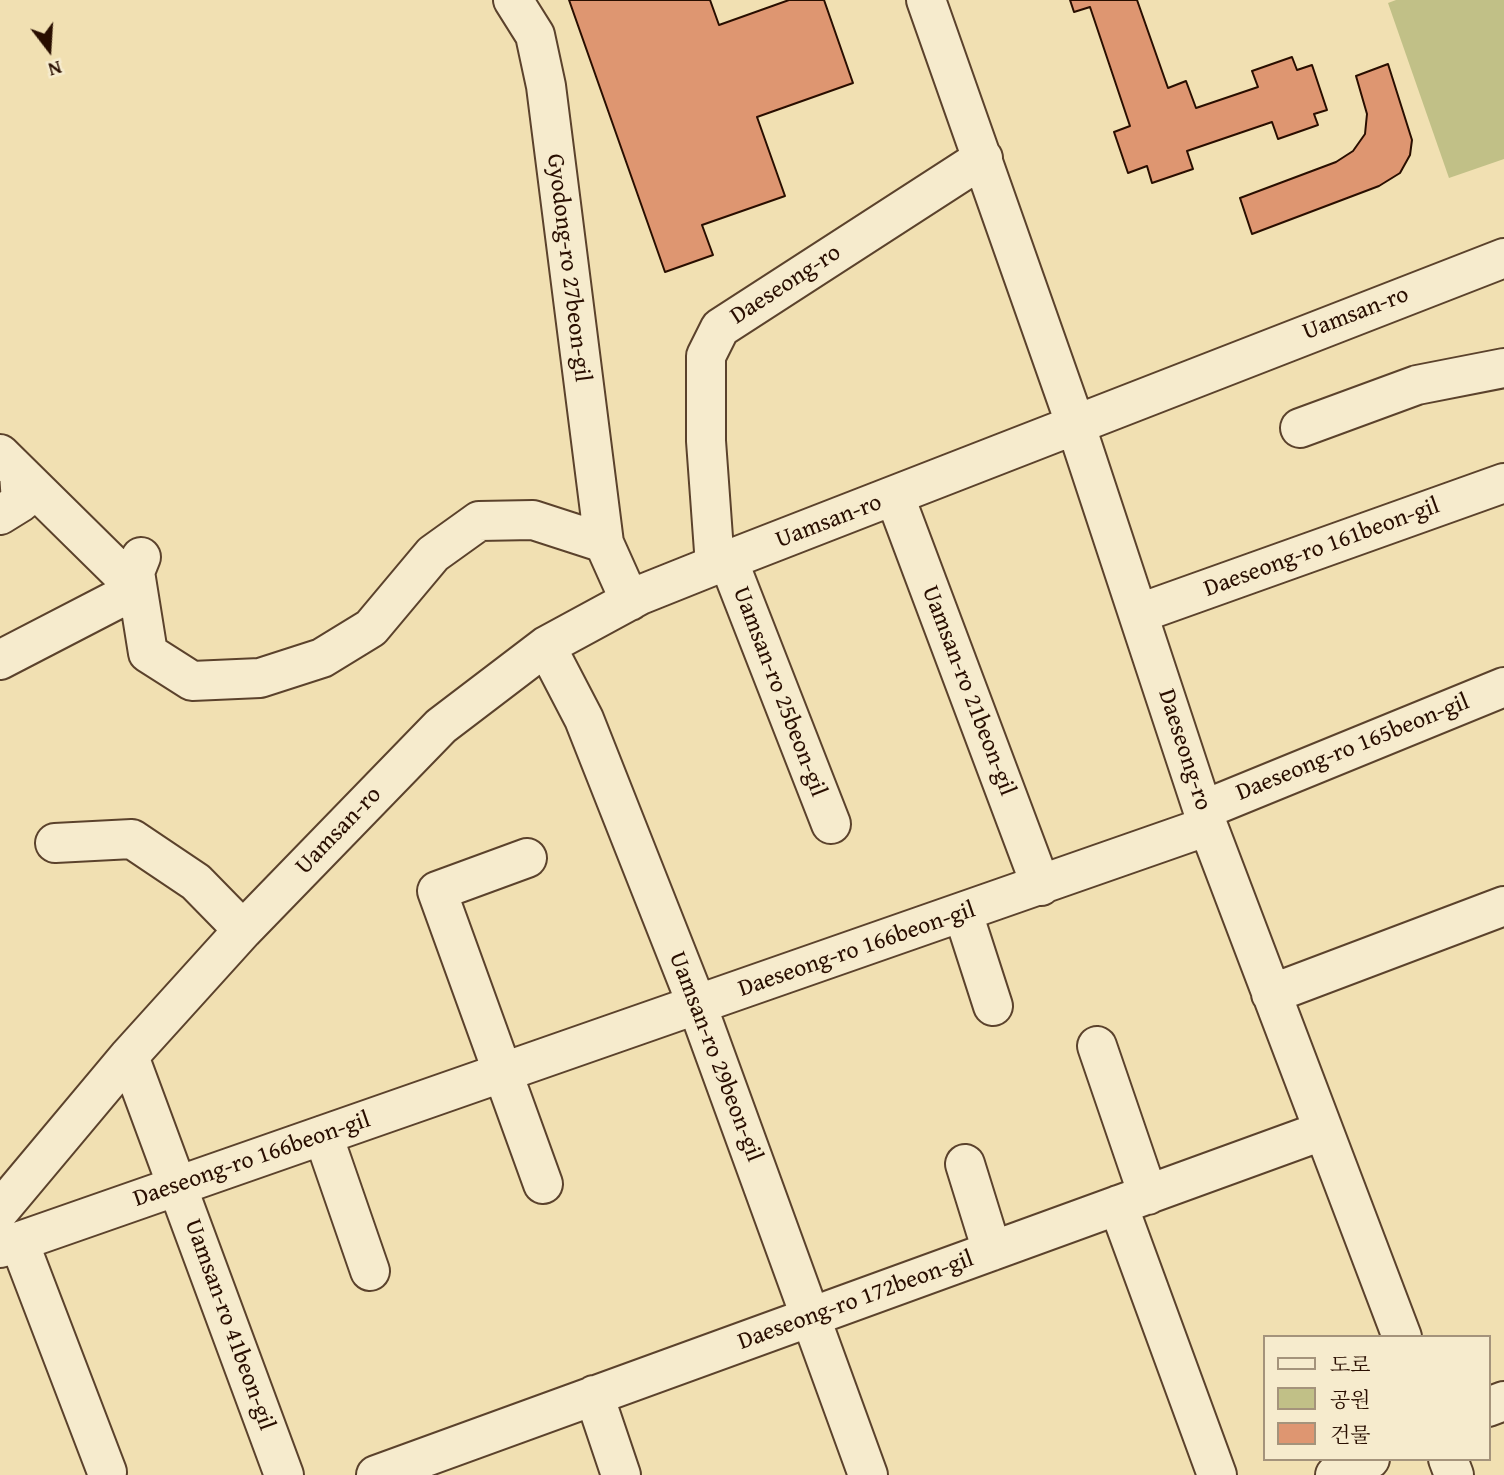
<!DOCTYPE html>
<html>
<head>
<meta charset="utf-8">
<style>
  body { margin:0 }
  #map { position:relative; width:1504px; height:1475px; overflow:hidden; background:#f1e0b2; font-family:"Gentium Book Plus","Noto Serif KR",serif }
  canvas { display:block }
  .legend { position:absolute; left:1263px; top:1335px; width:228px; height:126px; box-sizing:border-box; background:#f6ebcd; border:2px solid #a4937b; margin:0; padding:9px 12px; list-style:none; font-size:21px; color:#290e00 }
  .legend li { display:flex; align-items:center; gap:14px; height:35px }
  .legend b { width:35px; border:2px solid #a4937b }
  .north { position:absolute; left:14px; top:14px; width:70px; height:70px; -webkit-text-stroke:5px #f6ebcd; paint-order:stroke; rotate:163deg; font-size:19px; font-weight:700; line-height:28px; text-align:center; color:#290e00 }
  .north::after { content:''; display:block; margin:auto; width:24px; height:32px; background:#290e00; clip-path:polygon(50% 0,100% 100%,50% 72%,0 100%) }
</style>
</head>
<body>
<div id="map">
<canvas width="1504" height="1475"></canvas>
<ul class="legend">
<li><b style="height:9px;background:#f6ebcd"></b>도로</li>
<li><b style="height:19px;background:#c1c087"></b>공원</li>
<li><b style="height:19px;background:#de9671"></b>건물</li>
</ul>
<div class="north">N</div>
</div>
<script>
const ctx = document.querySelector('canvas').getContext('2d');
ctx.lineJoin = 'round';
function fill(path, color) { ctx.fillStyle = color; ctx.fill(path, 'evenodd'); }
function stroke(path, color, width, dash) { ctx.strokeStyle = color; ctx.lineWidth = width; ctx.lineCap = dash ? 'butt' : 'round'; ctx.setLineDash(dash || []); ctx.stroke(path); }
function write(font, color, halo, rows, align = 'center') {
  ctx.font = font + ' "Gentium Book Plus",serif'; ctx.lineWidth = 5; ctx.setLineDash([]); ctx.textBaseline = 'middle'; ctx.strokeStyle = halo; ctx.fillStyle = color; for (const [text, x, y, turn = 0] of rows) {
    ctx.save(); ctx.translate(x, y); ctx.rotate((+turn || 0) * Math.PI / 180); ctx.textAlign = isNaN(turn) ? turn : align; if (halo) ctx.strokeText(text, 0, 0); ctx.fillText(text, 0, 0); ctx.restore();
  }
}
fill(new Path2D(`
  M 1396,0 L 1504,0 L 1504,159 L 1449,178 L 1388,3 Z`), '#c1c087');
const building = new Path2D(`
  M 569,0 L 710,0 L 719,25 L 789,0 L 824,0 L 853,83 L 757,117 L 785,196 L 702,225 L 713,255 L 665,272 Z
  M 1070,0 L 1137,0 L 1168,88 L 1186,81 L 1196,108 L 1258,87 L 1252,71 L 1292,57 L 1297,70 L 1312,65 L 1327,110 L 1314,114 L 1318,125 L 1278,139 L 1272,122 L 1187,151 L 1193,169 L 1152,183 L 1147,166 L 1128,173 L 1114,132 L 1130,126 L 1090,7 L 1074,12 Z
  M 1388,64 L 1412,140 L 1410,155 L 1400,173 L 1379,186 L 1252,234 L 1240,198 L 1336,162 L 1353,151 L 1365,134 L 1367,114 L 1356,76 Z`);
fill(building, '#de9671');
stroke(building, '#290e00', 2);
const minor = new Path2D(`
  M 513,0 L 535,35 L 546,86 L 604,543
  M 926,0 L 1075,423 L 1208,826 L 1402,1337
  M 1300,428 L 1417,385 L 1504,368
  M 0,454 L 137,589 L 0,660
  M 895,497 L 1041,886
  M 0,515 L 21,502 L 19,473
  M 141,557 L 135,572 L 148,653 L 192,681 L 260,678 L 322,658 L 371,628 L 433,554 L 479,521 L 533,520 L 604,543 L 630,601
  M 728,560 L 831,824
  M 715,565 L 706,441 L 706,356 L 720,328 L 983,158
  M 1140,613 L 1504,483
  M 546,646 L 584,719 L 697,1005 L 868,1475
  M 1203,810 L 1504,687
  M 55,843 L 132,839 L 196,882 L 243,930
  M 527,858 L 437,891 L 543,1184
  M 963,913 L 993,1006
  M 1271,994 L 1504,906
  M 1097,1046 L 1148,1195
  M 129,1056 L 284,1475
  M 323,1135 L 370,1271
  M 965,1164 L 992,1251
  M 1118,1205 L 1217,1475
  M 0,1210 L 129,1056 L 243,930 L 441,726 L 546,646 L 640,595 L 715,565 L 1504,258
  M 19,1242 L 107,1472
  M 0,1248 L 1208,826
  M 594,1395 L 621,1475
  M 1488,1407 L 1504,1401
  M 1448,1459 L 1454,1475
  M 376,1475 L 1322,1131
  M 1335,1475 L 1370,1459`);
stroke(minor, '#5b422c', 42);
stroke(minor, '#f6ebcd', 38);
write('24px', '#290e00', '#f6ebcd', [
  ["Gyodong-ro 27beon-gil",568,268,83],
  ["Daeseong-ro",786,285,-33],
  ["Uamsan-ro",1356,314,-21],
  ["Uamsan-ro",829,522,-21],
  ["Daeseong-ro 161beon-gil",1322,548,-20],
  ["Uamsan-ro 21beon-gil",968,691,69],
  ["Uamsan-ro 25beon-gil",779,692,69],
  ["Daeseong-ro 165beon-gil",1353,748,-22],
  ["Daeseong-ro",1184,750,72],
  ["Uamsan-ro",339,831,-46],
  ["Daeseong-ro 166beon-gil",857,950,-19],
  ["Uamsan-ro 29beon-gil",715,1057,69],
  ["Daeseong-ro 166beon-gil",252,1160,-19],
  ["Daeseong-ro 172beon-gil",856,1301,-20],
  ["Uamsan-ro 41beon-gil",229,1325,70]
]);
</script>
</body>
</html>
